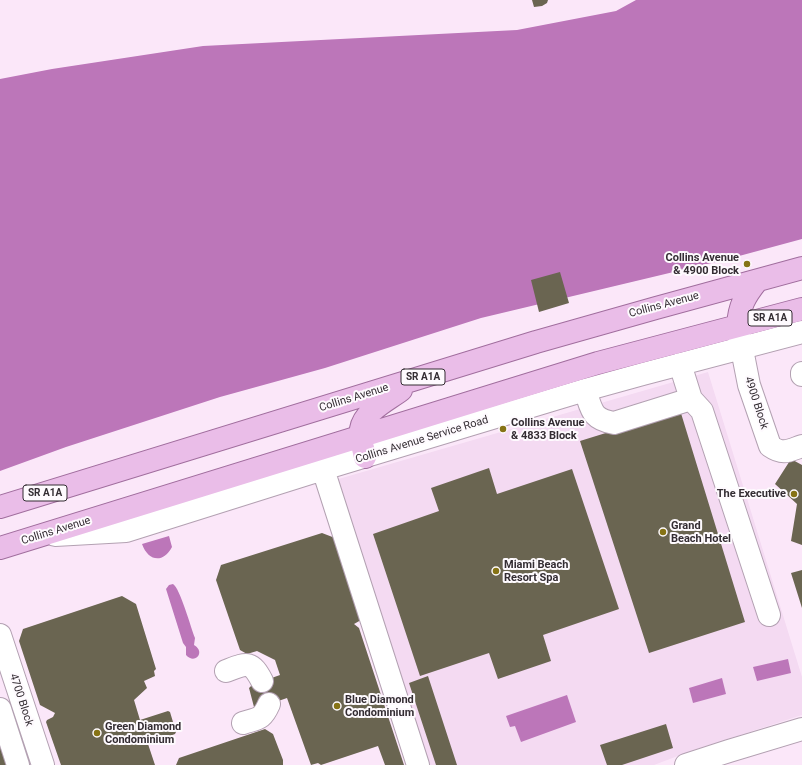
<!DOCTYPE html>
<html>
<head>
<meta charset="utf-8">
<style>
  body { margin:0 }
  canvas { display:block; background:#fbe7f9 }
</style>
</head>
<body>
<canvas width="802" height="765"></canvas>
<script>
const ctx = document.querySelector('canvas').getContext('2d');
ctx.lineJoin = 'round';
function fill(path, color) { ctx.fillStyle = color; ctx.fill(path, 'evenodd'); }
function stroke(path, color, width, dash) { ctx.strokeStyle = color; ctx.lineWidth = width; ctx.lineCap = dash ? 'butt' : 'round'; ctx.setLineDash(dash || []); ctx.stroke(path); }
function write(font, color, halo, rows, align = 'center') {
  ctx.font = font + ' Roboto,sans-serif'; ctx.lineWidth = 4; ctx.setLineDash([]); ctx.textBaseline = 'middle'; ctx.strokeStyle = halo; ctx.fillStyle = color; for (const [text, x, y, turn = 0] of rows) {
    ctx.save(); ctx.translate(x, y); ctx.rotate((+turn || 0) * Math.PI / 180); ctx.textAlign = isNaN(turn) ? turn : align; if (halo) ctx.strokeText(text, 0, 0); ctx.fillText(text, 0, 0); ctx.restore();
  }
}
fill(new Path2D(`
  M 708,372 L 802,677 L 802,715 L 691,751 L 654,765 L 426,765 L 335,480 Z`), '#f4daf2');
fill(new Path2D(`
  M 636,0 L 802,0 L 802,239 L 728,259 L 481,318 L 325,368 L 220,397 L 66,447 L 0,471 L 0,79 L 52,69 L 203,46 L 517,30 L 616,11 Z
  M 169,536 L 172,547 C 163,564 148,561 142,544 Z
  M 173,584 C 180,588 191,628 195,638 L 194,645 C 206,652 195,665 186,655 L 186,647 L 183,643 L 166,589 L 169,585 Z
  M 788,659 L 791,673 L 757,681 L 753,667 Z
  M 722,678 L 726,694 L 693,703 L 689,688 Z
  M 567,695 L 576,722 L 521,742 L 515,726 L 510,727 L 506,716 Z`), '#bc76b9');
fill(new Path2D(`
  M 532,0 L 548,0 L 547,3 L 542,6 L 534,7 Z
  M 560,272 L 569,303 L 539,312 L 531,280 Z
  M 680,410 L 745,622 L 649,653 L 580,441 Z
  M 791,459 L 802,465 L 802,545 L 791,541 L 797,504 L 775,484 Z
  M 489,468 L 497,494 L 572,469 L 619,609 L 543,635 L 551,661 L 498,679 L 489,653 L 420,676 L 373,534 L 439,511 L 431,488 Z
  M 322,533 L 335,538 L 361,620 L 354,624 L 359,628 L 404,765 L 385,765 L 378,746 L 321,765 L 318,763 L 311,765 L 287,698 L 258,708 L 254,707 L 249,688 L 252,685 L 280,675 L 275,660 L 257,651 L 247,654 L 240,650 L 216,580 L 221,565 Z
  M 802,570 L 802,608 L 791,573 Z
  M 122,596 L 136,604 L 156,669 L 154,671 L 155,676 L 144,681 L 147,688 L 134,700 L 140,720 L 168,711 L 170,712 L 176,732 L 175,734 L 148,744 L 155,765 L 61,765 L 46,722 L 47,720 L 53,717 L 55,713 L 40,705 L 19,641 L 23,629 Z
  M 428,676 L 457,765 L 436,765 L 409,683 Z
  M 666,724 L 673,748 L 622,765 L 607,765 L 600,745 Z
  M 265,729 L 273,734 L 283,760 L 283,765 L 176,765 L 179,758 Z
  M 0,746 L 7,765 L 0,765 Z`), '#6a6551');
const minor = new Path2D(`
  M 739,334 L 749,385 L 770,446 C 783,455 788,451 802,446
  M 680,364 L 691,399 L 702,411 L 769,615
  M 802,373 L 802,375
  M 585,390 C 592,410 591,419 614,423 L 691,399
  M 323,469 L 418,765
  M 55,535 L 126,531 L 323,469 L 585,390 L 643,374 L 802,332
  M 0,635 L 43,765
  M 226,671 C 247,663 251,660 262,681
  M 0,709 L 18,765
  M 243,723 C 258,718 262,720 269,704
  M 686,765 L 729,751 L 802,729`);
const major = new Path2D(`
  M 738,326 C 739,306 745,296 757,281
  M 365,457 C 363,448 360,438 361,429 C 364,411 388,400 401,390
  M 0,507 L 536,342 L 656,308 L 802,268
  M 0,548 L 598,363 L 802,309`);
stroke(minor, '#b3a1b2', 24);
stroke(major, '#a16e9e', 24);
stroke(minor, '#fff', 22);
stroke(major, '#eabde8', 22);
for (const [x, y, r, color] of [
  [747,264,4,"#867315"],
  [503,429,4,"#867315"],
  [794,494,4,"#867315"],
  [663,532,4,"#867315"],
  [496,571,4,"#867315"],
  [337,706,4,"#867315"],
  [97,733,4,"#867315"]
]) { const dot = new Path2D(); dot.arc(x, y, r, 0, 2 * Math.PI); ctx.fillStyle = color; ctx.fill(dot); stroke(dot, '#fefafe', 1.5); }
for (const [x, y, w] of [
  [770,318,44],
  [423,377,44],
  [45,493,44]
]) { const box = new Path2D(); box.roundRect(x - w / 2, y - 8, w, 16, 3); ctx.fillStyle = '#fefafe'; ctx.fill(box); stroke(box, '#342d33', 1); }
write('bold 10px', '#342d33', null, [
  ["SR A1A",770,318],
  ["SR A1A",423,377],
  ["SR A1A",45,493]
]);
write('bold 11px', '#342d33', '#fefafe', [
  ["Collins Avenue",739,258,"right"],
  ["& 4900 Block",739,271,"right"],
  ["Collins Avenue",511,423],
  ["& 4833 Block",511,436],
  ["The Executive",786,494,"right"],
  ["Grand",671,526],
  ["Beach Hotel",671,539],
  ["Miami Beach",504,565],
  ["Resort Spa",504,578],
  ["Blue Diamond",345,700],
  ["Condominium",345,713],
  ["Green Diamond",105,727],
  ["Condominium",105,740]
], 'left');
write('11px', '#342d33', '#fefafe', [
  ["Collins Avenue",664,305,-15],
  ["Collins Avenue",354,398,-17],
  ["4900 Block",756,403,72],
  ["Collins Avenue Service Road",422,440,-17],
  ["Collins Avenue",56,531,-17],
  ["4700 Block",21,700,72]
]);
</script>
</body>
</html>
